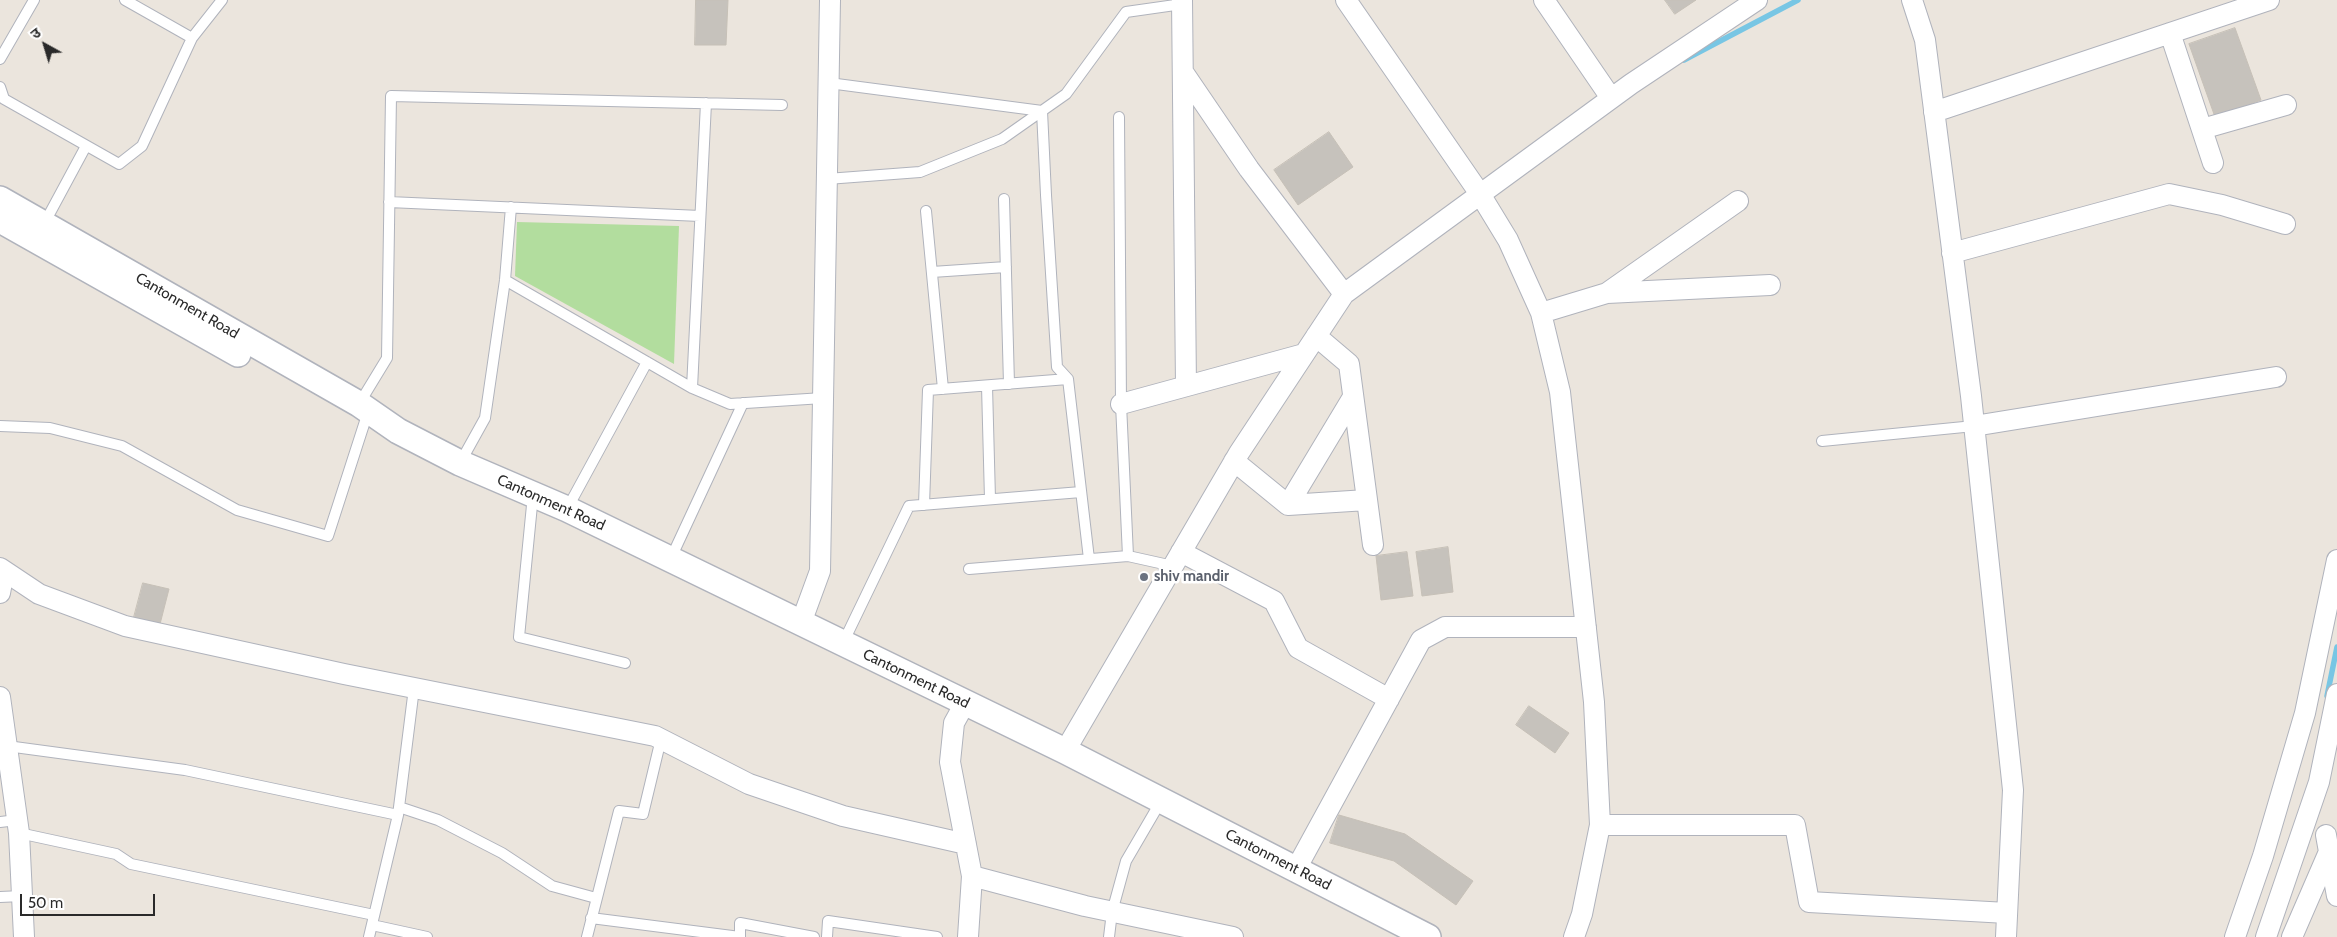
<!DOCTYPE html>
<html>
<head>
<meta charset="utf-8">
<style>
  body { margin:0 }
  #map { position:relative; width:2337px; height:937px; overflow:hidden; background:#ebe5dd; font-family:Cabin,"Noto Sans Devanagari",sans-serif }
  canvas { display:block }
  .north { position:absolute; left:20px; top:20px; width:50px; height:50px; -webkit-text-stroke:4px #fff; paint-order:stroke; rotate:321deg; font-size:14px; font-weight:700; line-height:20px; text-align:center; color:#2a2a2a }
  .north::after { content:''; display:block; margin:auto; width:18px; height:22px; background:#2a2a2a; clip-path:polygon(50% 0,100% 100%,50% 72%,0 100%) }
  .scale { position:absolute; left:20px; top:894px; width:135px; height:22px; box-sizing:border-box; border:2px solid #2a2a2a; border-top:0; padding-left:6px; font-size:15px; line-height:18px; white-space:nowrap; color:#2a2a2a; -webkit-text-stroke:4px #fff; paint-order:stroke }
</style>
</head>
<body>
<div id="map">
<canvas width="2337" height="937"></canvas>
<div class="north">उ</div>
<div class="scale">50 m</div>
</div>
<script>
const ctx = document.querySelector('canvas').getContext('2d');
ctx.lineJoin = 'round';
function fill(path, color) { ctx.fillStyle = color; ctx.fill(path, 'evenodd'); }
function stroke(path, color, width, dash) { ctx.strokeStyle = color; ctx.lineWidth = width; ctx.lineCap = dash ? 'butt' : 'round'; ctx.setLineDash(dash || []); ctx.stroke(path); }
function write(font, color, halo, rows, align = 'center') {
  ctx.font = font + ' Cabin,sans-serif'; ctx.lineWidth = 5; ctx.setLineDash([]); ctx.textBaseline = 'middle'; ctx.strokeStyle = halo; ctx.fillStyle = color; for (const [text, x, y, turn = 0] of rows) {
    ctx.save(); ctx.translate(x, y); ctx.rotate((+turn || 0) * Math.PI / 180); ctx.textAlign = isNaN(turn) ? turn : align; if (halo) ctx.strokeText(text, 0, 0); ctx.fillText(text, 0, 0); ctx.restore();
  }
}
fill(new Path2D(`
  M 517,222 L 679,226 L 674,364 L 515,276 Z`), '#b2dd9e');
stroke(new Path2D(`
  M 1684,60 L 1798,0
  M 2327,696 L 2337,647`), '#78c6e4', 5.5);
const building = new Path2D(`
  M 696,0 L 728,0 L 726,45 L 695,45 Z
  M 1665,0 L 1696,0 L 1675,14 Z
  M 2235,28 L 2261,100 L 2215,117 L 2189,44 Z
  M 1329,132 L 1353,167 L 1298,205 L 1274,170 Z
  M 1448,547 L 1453,592 L 1422,596 L 1416,552 Z
  M 1407,552 L 1413,596 L 1381,600 L 1376,556 Z
  M 143,583 L 169,589 L 159,628 L 133,621 Z
  M 1529,706 L 1569,733 L 1555,753 L 1516,725 Z
  M 1339,815 L 1405,834 L 1473,881 L 1456,905 L 1394,861 L 1330,843 Z`);
fill(building, '#c6c2bc');
stroke(building, '#c6c0b7', 1);
const service = new Path2D(`
  M 125,0 L 192,38
  M 0,59 L 34,0
  M 829,83 L 1042,111 L 1046,195 L 1057,367 L 1068,379 L 1089,559
  M 0,87 L 4,99 L 119,164 L 142,146 L 192,38 L 222,0
  M 1119,117 L 1121,404 L 1128,556
  M 827,179 L 920,172 L 1002,139 L 1066,94 L 1126,12 L 1182,4
  M 1004,199 L 1009,384
  M 389,202 L 700,216
  M 926,211 L 943,389
  M 44,224 L 86,146
  M 932,272 L 1006,267
  M 505,280 L 692,388 L 730,404 L 823,398
  M 987,386 L 990,499
  M 692,388 L 706,103
  M 359,404 L 387,358 L 391,96 L 782,105
  M 0,426 L 50,428 L 122,446 L 237,510 L 328,536 L 368,412
  M 1822,441 L 1974,426
  M 460,463 L 485,418 L 505,280 L 511,207
  M 533,495 L 519,637 L 625,663
  M 924,505 L 928,390 L 1068,379
  M 567,509 L 647,362
  M 671,558 L 743,403
  M 969,569 L 1128,556 L 1173,566
  M 843,643 L 909,506 L 1081,492
  M 7,746 L 185,770 L 398,815
  M 399,807 L 438,820 L 502,853 L 552,886 L 596,898
  M 0,822 L 17,820
  M 19,833 L 116,854 L 131,864 L 374,915
  M 0,897 L 22,896
  M 591,918 L 740,937 L 740,923 L 814,937
  M 372,925 L 427,937
  M 369,937 L 398,815 L 414,688
  M 587,937 L 619,811 L 643,814 L 661,739
  M 827,937 L 828,921 L 937,937
  M 1109,937 L 1112,912 L 1126,861 L 1161,801`);
const minor = new Path2D(`
  M 1182,0 L 1186,386
  M 1346,0 L 1480,194 L 1508,240 L 1541,313 L 1560,392 L 1594,702 L 1600,825 L 1582,914 L 1574,937
  M 1544,0 L 1611,98
  M 1912,0 L 1925,40 L 1971,396 L 2013,790 L 2006,937
  M 2170,33 L 2213,163
  M 1183,72 L 1249,169 L 1344,294
  M 1934,112 L 2269,0
  M 2202,129 L 2286,105
  M 1952,253 L 2169,194 L 2222,205 L 2285,224
  M 1607,293 L 1770,285
  M 1541,313 L 1607,293 L 1738,201
  M 1316,336 L 1349,364 L 1373,545
  M 1121,404 L 1304,354
  M 1974,426 L 2276,377
  M 1234,461 L 1288,505 L 1353,397
  M 1288,505 L 1367,500
  M 1181,552 L 1274,601 L 1298,648 L 1389,699
  M 0,568 L 39,594 L 125,626 L 344,674 L 655,736 L 749,784 L 843,816 L 966,844
  M 0,593 L 4,571
  M 801,623 L 820,571 L 830,0
  M 0,697 L 19,833 L 24,937
  M 965,703 L 954,723 L 950,762 L 972,876 L 968,937
  M 1065,751 L 1239,453 L 1344,294 L 1631,84 L 1757,0
  M 1600,825 L 1795,825 L 1809,902 L 2007,913
  M 2326,835 L 2337,896
  M 1296,869 L 1421,640 L 1445,627 L 1586,627
  M 972,876 L 1085,906 L 1233,937
  M 2235,937 L 2263,856 L 2305,713 L 2337,560
  M 2266,937 L 2319,782 L 2337,694
  M 2292,937 L 2328,854`);
const tertiary = new Path2D(`
  M 0,199 L 359,404 L 398,431 L 460,463 L 567,509 L 1065,751 L 1428,937
  M 0,220 L 238,354`);
stroke(service, '#b0b3bc', 12);
stroke(minor, '#b0b3bc', 22);
stroke(tertiary, '#b0b3bc', 28);
stroke(service, '#fff', 10);
stroke(minor, '#fff', 20);
stroke(tertiary, '#fff', 25);
for (const [x, y, r, color] of [
  [1144,577,5,"#6b7280"]
]) { const dot = new Path2D(); dot.arc(x, y, r, 0, 2 * Math.PI); ctx.fillStyle = color; ctx.fill(dot); stroke(dot, '#fff', 2); }
write('15px', '#2a2a2a', '#fff', [
  ["Cantonment Road",187,306,30],
  ["Cantonment Road",551,503,24],
  ["Cantonment Road",916,679,26],
  ["Cantonment Road",1278,860,27]
]);
write('bold 15px', '#5b616d', '#fff', [
  ["shiv mandir",1154,577]
], 'left');
</script>
</body>
</html>
